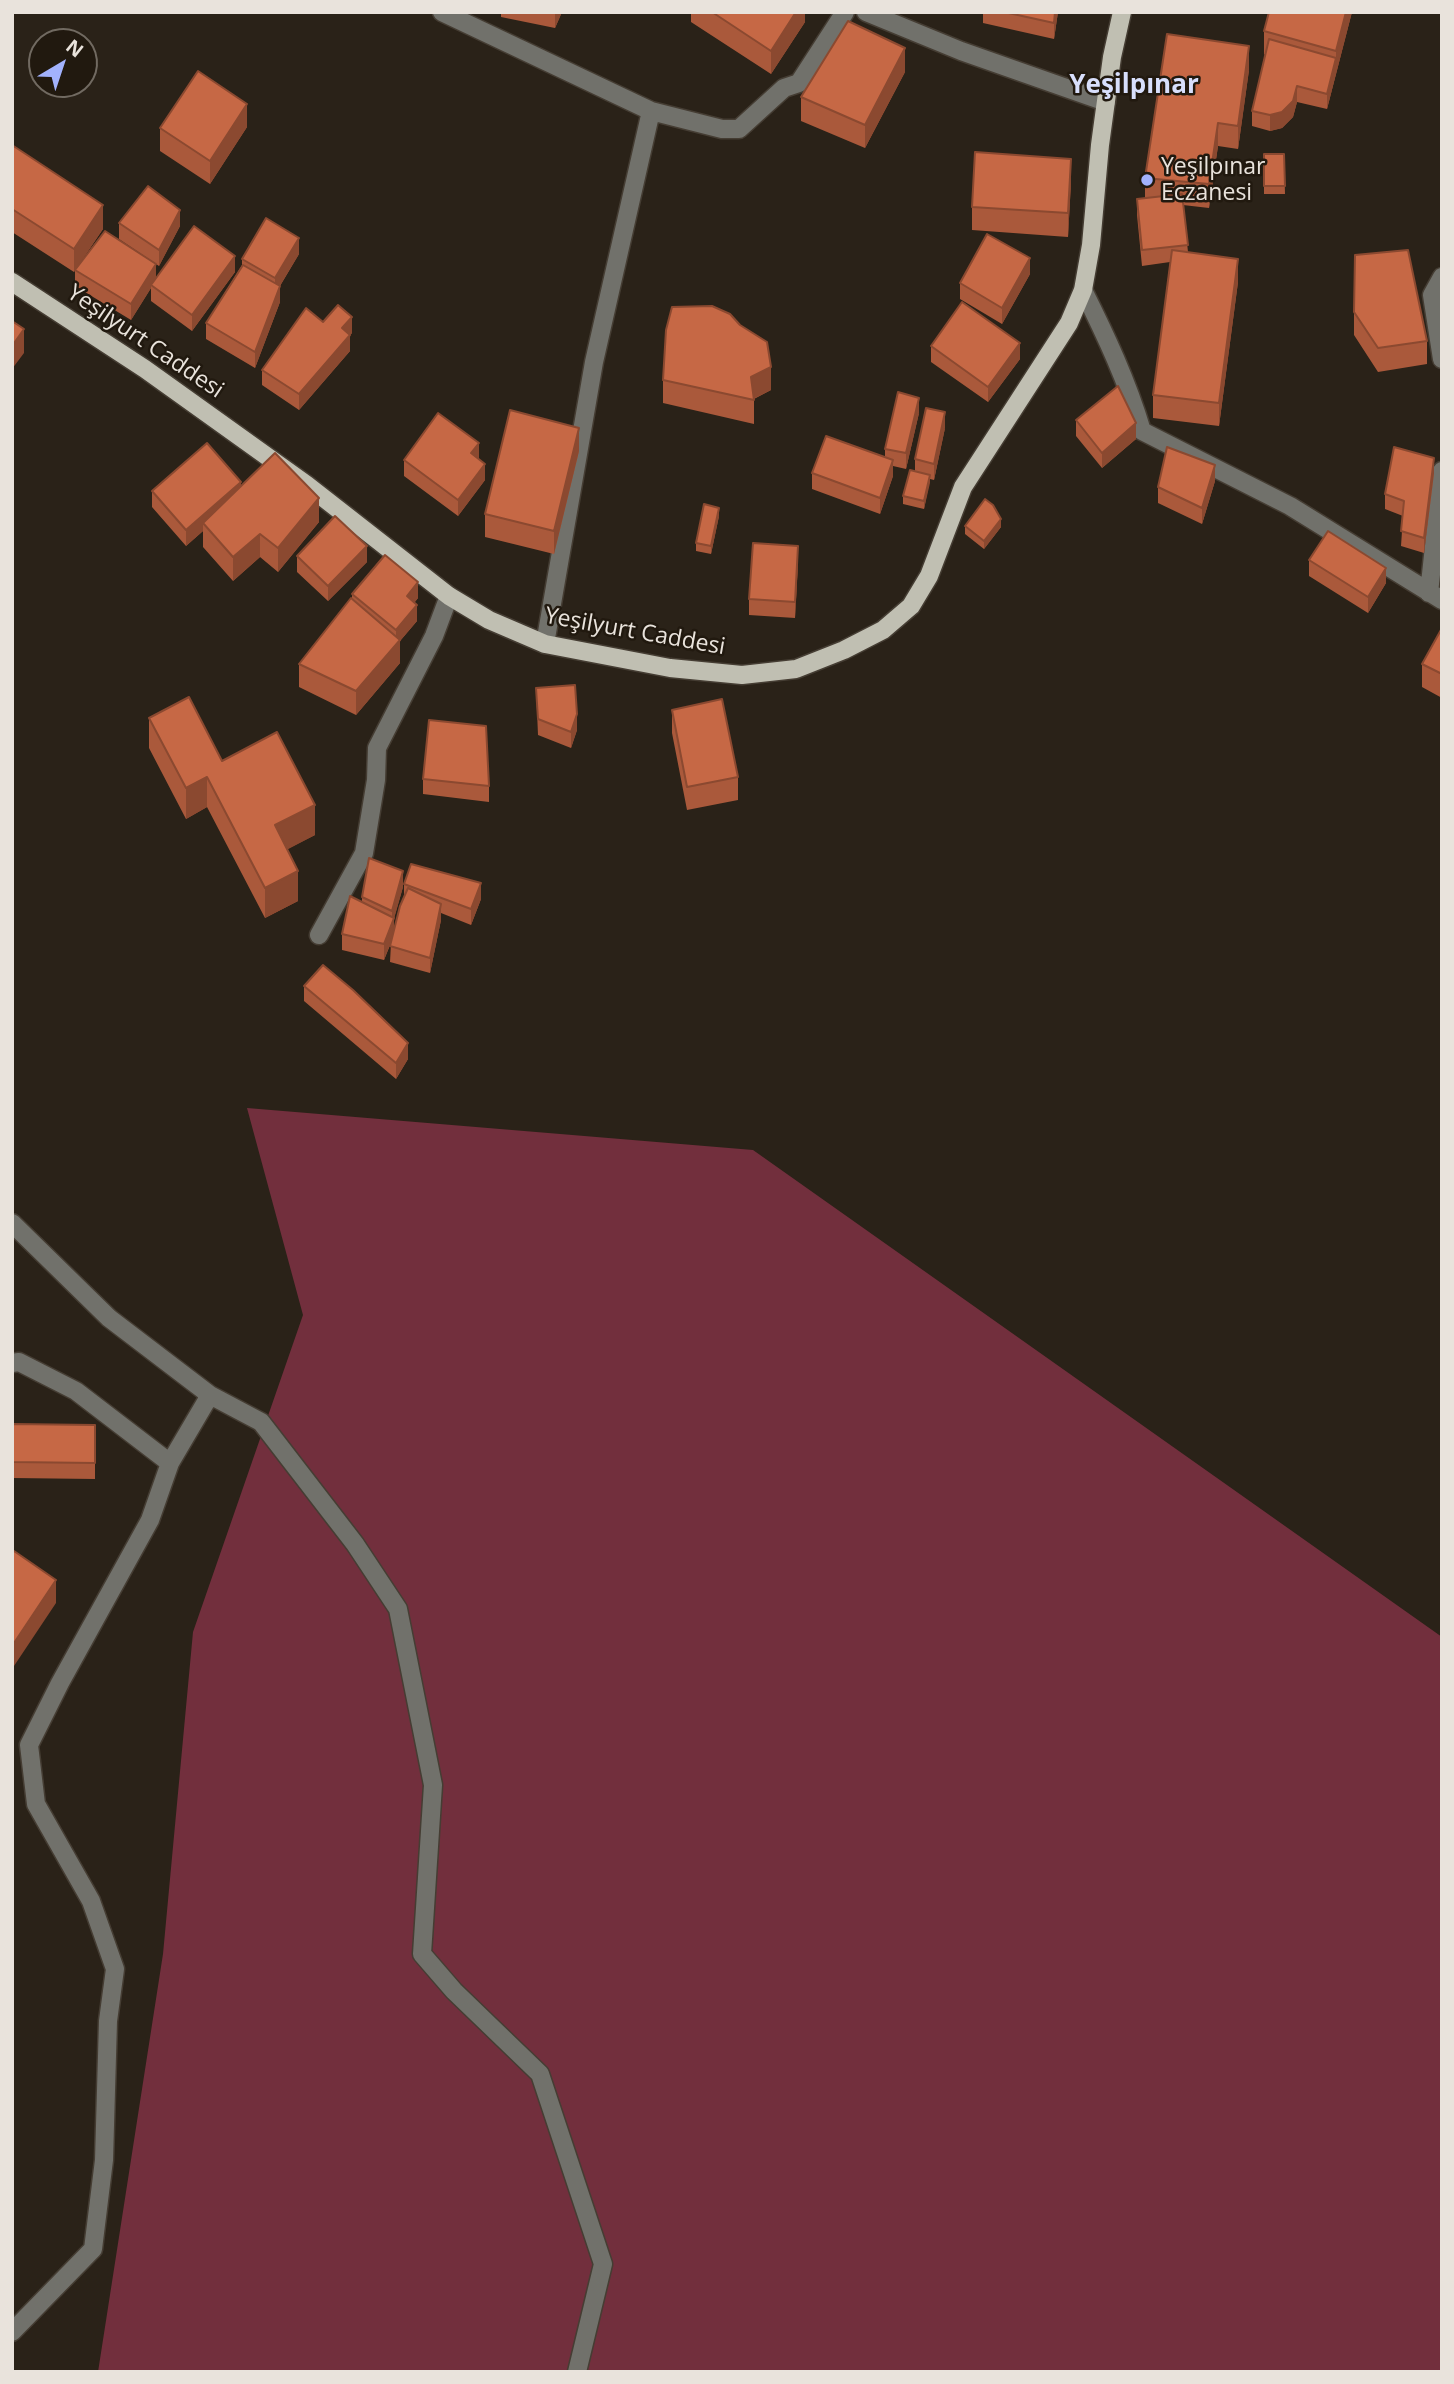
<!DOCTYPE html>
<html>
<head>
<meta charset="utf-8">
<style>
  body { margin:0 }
  #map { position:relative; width:1454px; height:2384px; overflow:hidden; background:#2a2218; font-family:"Open Sans",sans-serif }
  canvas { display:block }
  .frame { position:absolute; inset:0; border:14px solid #e9e3dc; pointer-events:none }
  .north { position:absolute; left:28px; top:28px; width:70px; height:70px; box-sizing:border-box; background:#21190f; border:2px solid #716a61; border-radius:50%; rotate:39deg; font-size:19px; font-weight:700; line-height:28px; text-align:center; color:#e9e3dc }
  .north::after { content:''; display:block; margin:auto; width:24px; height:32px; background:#a2b2fd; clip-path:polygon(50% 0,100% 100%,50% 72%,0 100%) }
</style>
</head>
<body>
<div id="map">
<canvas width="1454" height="2384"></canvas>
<div class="frame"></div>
<div class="north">N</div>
</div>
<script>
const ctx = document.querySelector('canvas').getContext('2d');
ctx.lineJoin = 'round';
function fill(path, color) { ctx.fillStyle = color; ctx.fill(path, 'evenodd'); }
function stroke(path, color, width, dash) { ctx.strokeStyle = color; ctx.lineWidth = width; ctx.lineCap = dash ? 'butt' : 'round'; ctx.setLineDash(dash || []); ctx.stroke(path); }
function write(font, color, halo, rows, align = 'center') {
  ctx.font = font + ' "Open Sans",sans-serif'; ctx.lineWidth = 5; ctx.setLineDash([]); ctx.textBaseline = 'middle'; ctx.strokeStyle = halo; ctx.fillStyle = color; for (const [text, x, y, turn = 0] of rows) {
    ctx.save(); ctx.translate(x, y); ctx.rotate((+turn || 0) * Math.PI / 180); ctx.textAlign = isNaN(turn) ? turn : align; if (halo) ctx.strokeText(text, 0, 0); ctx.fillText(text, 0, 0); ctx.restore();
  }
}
fill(new Path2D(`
  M 247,1108 L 753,1150 L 1442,1637 L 1442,2372 L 98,2372 L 163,1954 L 193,1632 L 303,1315 Z`), '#722f3d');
const minor = new Path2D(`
  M 442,12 L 651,111 L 722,129 L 739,129 L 784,88 L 799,83 L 845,12
  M 866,12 L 961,51 L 1106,102
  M 1442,277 L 1432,295 L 1442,359
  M 1083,290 C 1106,336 1127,381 1142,431 L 1290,506 L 1442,600
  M 1429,593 L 1442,471
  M 545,644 L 594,362 L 651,111
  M 319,935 L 364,853 L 376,780 L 377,748 L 434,636 L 449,596
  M 12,1223 L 109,1318 L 210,1395 L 261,1422 L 355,1544 L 398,1609 L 433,1785 L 422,1954 L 454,1991 L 540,2074 L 603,2264 L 577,2372
  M 12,1363 L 19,1362 L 76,1391 L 170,1463
  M 12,2332 L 93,2249 L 104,2160 L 108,2021 L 115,1969 L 91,1901 L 36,1804 L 29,1745 L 60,1683 L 150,1520 L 170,1463 L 210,1395`);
const major = new Path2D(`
  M 12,282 L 145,369 L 307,485 L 449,596 L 489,620 L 545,644 L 670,668 L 742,675 L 796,669 L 844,650 L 883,630 L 911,606 L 929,576 L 963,487 L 1069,323 L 1083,290 L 1091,245 L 1100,145 L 1112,57 L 1122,12`);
stroke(minor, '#453d33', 21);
stroke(major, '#453d33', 21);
stroke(minor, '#71716b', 18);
stroke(major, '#c0bfb2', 18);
fill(new Path2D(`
  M 501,12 L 562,12 L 555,28 L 501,17 Z
  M 691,12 L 805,12 L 805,22 L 771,74 L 691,22 Z
  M 983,12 L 1058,12 L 1054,39 L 983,23 Z
  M 1269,12 L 1352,12 L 1327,109 L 1297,102 L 1293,117 L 1282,128 L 1270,131 L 1252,126 L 1252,111 L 1265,55 L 1264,54 L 1264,31 Z
  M 1249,70 L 1238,149 L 1218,146 L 1209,208 L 1183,205 L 1188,252 L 1238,282 L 1219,426 L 1153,418 L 1153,395 L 1170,262 L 1142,266 L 1137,215 L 1137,199 L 1145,198 L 1145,178 Z
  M 905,72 L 865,148 L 801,121 L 801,97 Z
  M 247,127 L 210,184 L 160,151 L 160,128 Z
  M 12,145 L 103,229 L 76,269 L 156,278 L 235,272 L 192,331 L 151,301 L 151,288 L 131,320 L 75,286 L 75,270 L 74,272 L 12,232 Z
  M 1264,154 L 1284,154 L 1285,194 L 1264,194 Z
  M 1071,182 L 1068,237 L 972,230 L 972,207 Z
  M 119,223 L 180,226 L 159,266 L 119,239 Z
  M 299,254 L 280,286 L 280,302 L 255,368 L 206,339 L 206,323 L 242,265 L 242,259 Z
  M 1030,274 L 1002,324 L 960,299 L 960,283 Z
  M 1354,312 L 1427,341 L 1427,364 L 1378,372 L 1354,335 Z
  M 323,322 L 352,333 L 350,335 L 350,351 L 299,410 L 262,385 L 262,370 Z
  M 931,346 L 1020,359 L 988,402 L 931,362 Z
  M 663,380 L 771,390 L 754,399 L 754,424 L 663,403 Z
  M 919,413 L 906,469 L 893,466 L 893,476 L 880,514 L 812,489 L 812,473 L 885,457 L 885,449 Z
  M 1076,420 L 1136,439 L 1102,468 L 1076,436 Z
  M 945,428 L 934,480 L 930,479 L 924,509 L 903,504 L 903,496 L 915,471 L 915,459 Z
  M 579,451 L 554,554 L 485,537 L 485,514 Z
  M 479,459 L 485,480 L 458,516 L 404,476 L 404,460 Z
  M 1434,473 L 1424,553 L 1401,546 L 1403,516 L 1385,509 L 1385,494 Z
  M 1215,481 L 1202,524 L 1158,503 L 1158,487 Z
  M 241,486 L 319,522 L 278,572 L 260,557 L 233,581 L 203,547 L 203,531 L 186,546 L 152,507 L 152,491 Z
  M 719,516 L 711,554 L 696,551 L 696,543 Z
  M 965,526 L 1001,527 L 984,549 L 965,534 Z
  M 297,556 L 367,562 L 328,601 L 297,572 Z
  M 1309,560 L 1386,583 L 1368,613 L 1309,576 Z
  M 798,562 L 795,618 L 749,615 L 749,599 Z
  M 352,594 L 418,598 L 414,603 L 417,621 L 400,641 L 400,663 L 356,715 L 299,687 L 299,664 L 352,600 Z
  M 1442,628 L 1442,698 L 1422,687 L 1422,664 Z
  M 536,688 L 577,730 L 571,748 L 538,735 Z
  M 672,710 L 738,777 L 738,800 L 687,810 L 672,733 Z
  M 149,718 L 222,761 L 315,835 L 287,849 L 298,901 L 265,918 L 207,807 L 186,819 L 149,748 Z
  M 423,779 L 489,786 L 489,802 L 423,794 Z
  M 404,884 L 481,899 L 471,925 L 441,913 L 441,920 L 430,973 L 390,962 L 391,943 L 384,960 L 342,950 L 342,934 L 362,902 L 362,897 L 403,887 L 394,918 L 394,929 L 404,897 Z
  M 304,986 L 408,1059 L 396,1079 L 304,1001 Z
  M 12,1424 L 95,1425 L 95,1479 L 12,1478 Z`), '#aa593b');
fill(new Path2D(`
  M 555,12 L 562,12 L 555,28 Z
  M 796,12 L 805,12 L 805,22 L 771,74 L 771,51 Z
  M 1055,12 L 1058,12 L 1054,39 L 1054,23 Z
  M 1346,12 L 1352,12 L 1327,109 L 1327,94 L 1336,58 L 1336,51 Z
  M 1249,46 L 1249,70 L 1238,149 L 1238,126 Z
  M 905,48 L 905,72 L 865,148 L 865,125 Z
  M 1297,86 L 1297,102 L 1293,117 L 1282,128 L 1270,131 L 1270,115 Z
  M 247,104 L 247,127 L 210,184 L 210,161 Z
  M 1218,123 L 1218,146 L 1209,208 L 1209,184 Z
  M 1071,159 L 1071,182 L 1068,237 L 1068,213 Z
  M 103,205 L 103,229 L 74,272 L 74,249 Z
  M 180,210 L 180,226 L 159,266 L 159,250 Z
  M 299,238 L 299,254 L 275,294 L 275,278 Z
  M 235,256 L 235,272 L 192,331 L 192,315 Z
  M 1030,258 L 1030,274 L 1002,324 L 1002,308 Z
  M 1238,259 L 1238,282 L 1219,426 L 1219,403 Z
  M 156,264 L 156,280 L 151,285 L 151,288 L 131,320 L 131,304 Z
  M 280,286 L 280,302 L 255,368 L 255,352 Z
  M 352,317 L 352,333 L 342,344 L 342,328 Z
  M 24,329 L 24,353 L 12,369 L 12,346 Z
  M 350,335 L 350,351 L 299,410 L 299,394 Z
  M 1020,343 L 1020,359 L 988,402 L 988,387 Z
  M 771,367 L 771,390 L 751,400 L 751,377 Z
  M 919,398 L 919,413 L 906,469 L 906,453 Z
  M 945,412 L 945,428 L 934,480 L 934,464 Z
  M 1136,423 L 1136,439 L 1102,468 L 1102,453 Z
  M 579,428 L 579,451 L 554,554 L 554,531 Z
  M 479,443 L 479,459 L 471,453 Z
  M 1434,458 L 1434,473 L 1424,553 L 1424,538 Z
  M 893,460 L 893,476 L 880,514 L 880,498 Z
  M 485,464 L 485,480 L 458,516 L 458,500 Z
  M 1215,465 L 1215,481 L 1202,524 L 1202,508 Z
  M 930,475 L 930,483 L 924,509 L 924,501 Z
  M 241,482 L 241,497 L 203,523 L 203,531 L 186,546 L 186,530 Z
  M 319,498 L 319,522 L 278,572 L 278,548 Z
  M 719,508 L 719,516 L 711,554 L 711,546 Z
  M 1001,519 L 1001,527 L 984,549 L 984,541 Z
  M 260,534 L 260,557 L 233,581 L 233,557 Z
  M 367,546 L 367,562 L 328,601 L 328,586 Z
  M 798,546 L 798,562 L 795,618 L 795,602 Z
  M 1386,568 L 1386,583 L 1368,613 L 1368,597 Z
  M 418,582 L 418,598 L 407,612 L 407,596 Z
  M 417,605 L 417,621 L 400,641 L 400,663 L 356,715 L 356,691 L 396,644 L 396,630 Z
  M 577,714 L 577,730 L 571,748 L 571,732 Z
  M 207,777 L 207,807 L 186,819 L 186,788 Z
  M 315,805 L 315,835 L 275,856 L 275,825 Z
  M 298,871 L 298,901 L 265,918 L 265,888 Z
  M 403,871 L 403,887 L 394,919 L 394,918 L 394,934 L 384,960 L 384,944 L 392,925 L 392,911 Z
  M 481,883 L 481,899 L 471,925 L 471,909 Z
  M 441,904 L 441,920 L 430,973 L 430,958 Z
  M 408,1043 L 408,1059 L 396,1079 L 396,1063 Z
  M 56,1580 L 56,1603 L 12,1669 L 12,1646 Z`), '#8b4930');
const building = new Path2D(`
  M 712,12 L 796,12 L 771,51 Z
  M 1004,12 L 1055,12 L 1054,23 Z
  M 1269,12 L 1346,12 L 1336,51 L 1264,31 Z
  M 848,21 L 905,48 L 865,125 L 801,97 Z
  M 1167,34 L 1249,46 L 1238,126 L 1218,123 L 1209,184 L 1145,178 Z
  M 1269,39 L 1336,58 L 1327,94 L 1297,86 L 1293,101 L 1282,112 L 1270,115 L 1252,111 Z
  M 198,71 L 247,104 L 210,161 L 160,128 Z
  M 12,145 L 103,205 L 74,249 L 12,209 Z
  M 975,152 L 1071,159 L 1068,213 L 972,207 Z
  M 1264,154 L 1284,154 L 1285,186 L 1264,186 Z
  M 148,186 L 180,210 L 159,250 L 119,223 Z
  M 1182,194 L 1188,245 L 1142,250 L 1137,199 Z
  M 266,218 L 299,238 L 275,278 L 242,259 Z
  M 194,226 L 235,256 L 192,315 L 151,285 Z
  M 105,231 L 156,264 L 131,304 L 75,270 Z
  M 987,234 L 1030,258 L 1002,308 L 960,283 Z
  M 1172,250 L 1238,259 L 1219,403 L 1153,395 Z
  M 1408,250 L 1427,341 L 1378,348 L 1354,312 L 1355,255 Z
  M 243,265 L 280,286 L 255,352 L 206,323 Z
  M 962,302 L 1020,343 L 988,387 L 931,346 Z
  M 338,305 L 352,317 L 342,328 L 350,335 L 299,394 L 262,370 L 306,308 L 323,322 Z
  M 712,306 L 730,314 L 740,325 L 767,342 L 771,367 L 751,377 L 754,400 L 663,380 L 666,330 L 672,307 Z
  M 12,321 L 24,329 L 12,346 Z
  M 1118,386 L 1136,423 L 1102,453 L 1076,420 Z
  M 898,392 L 919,398 L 906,453 L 885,449 Z
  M 926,408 L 945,412 L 934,464 L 915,459 Z
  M 510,410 L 579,428 L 554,531 L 485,514 Z
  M 438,413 L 479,443 L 471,453 L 485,464 L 458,500 L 404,460 Z
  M 826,436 L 893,460 L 880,498 L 812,473 Z
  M 207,443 L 241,482 L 186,530 L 152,491 Z
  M 1167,447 L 1215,465 L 1202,508 L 1158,487 Z
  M 1394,447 L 1434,458 L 1424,538 L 1401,531 L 1404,501 L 1385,494 Z
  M 275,453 L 319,498 L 278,548 L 260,534 L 233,557 L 203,523 Z
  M 910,470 L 930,475 L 924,501 L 903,496 Z
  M 985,499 L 993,505 L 1001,519 L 984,541 L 965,526 Z
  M 704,504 L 719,508 L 711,546 L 696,543 Z
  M 335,516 L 367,546 L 328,586 L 297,556 Z
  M 1328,531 L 1386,568 L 1368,597 L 1309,560 Z
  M 753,543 L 798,546 L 795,602 L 749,599 Z
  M 385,555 L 418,582 L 407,596 L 417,605 L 396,630 L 352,594 Z
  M 351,598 L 400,640 L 356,691 L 299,664 Z
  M 1442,628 L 1442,674 L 1422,664 Z
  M 575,685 L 577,714 L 571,732 L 538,719 L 536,688 Z
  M 189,697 L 222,761 L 277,732 L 315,805 L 275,825 L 298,871 L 265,888 L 207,777 L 186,788 L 149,718 Z
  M 722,699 L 738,777 L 687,787 L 672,710 Z
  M 429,720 L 486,726 L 489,786 L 423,779 Z
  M 369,858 L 403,871 L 392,911 L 362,897 Z
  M 411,864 L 481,883 L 471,909 L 404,884 Z
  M 408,888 L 441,904 L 430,958 L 390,946 L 400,906 Z
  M 350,896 L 394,918 L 384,944 L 342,934 Z
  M 323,965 L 353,990 L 408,1043 L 396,1063 L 304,986 Z
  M 12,1424 L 95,1425 L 95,1463 L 12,1462 Z
  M 14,1551 L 56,1580 L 12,1646 L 12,1553 Z`);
fill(building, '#c66845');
stroke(building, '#8b4930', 2);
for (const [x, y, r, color] of [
  [1147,180,7,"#a2b2fd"]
]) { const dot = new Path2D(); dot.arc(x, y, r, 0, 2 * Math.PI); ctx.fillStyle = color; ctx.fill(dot); stroke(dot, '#21190f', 2.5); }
write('23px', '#e9e3dc', '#21190f', [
  ["Yeşilpınar",1161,167],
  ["Eczanesi",1161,193]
], 'left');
write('23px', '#e9e3dc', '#21190f', [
  ["Yeşilyurt Caddesi",145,342,34],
  ["Yeşilyurt Caddesi",635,632,10]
]);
write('bold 26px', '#d8dffc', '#21190f', [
  ["Yeşilpınar",1134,86]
]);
</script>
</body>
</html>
